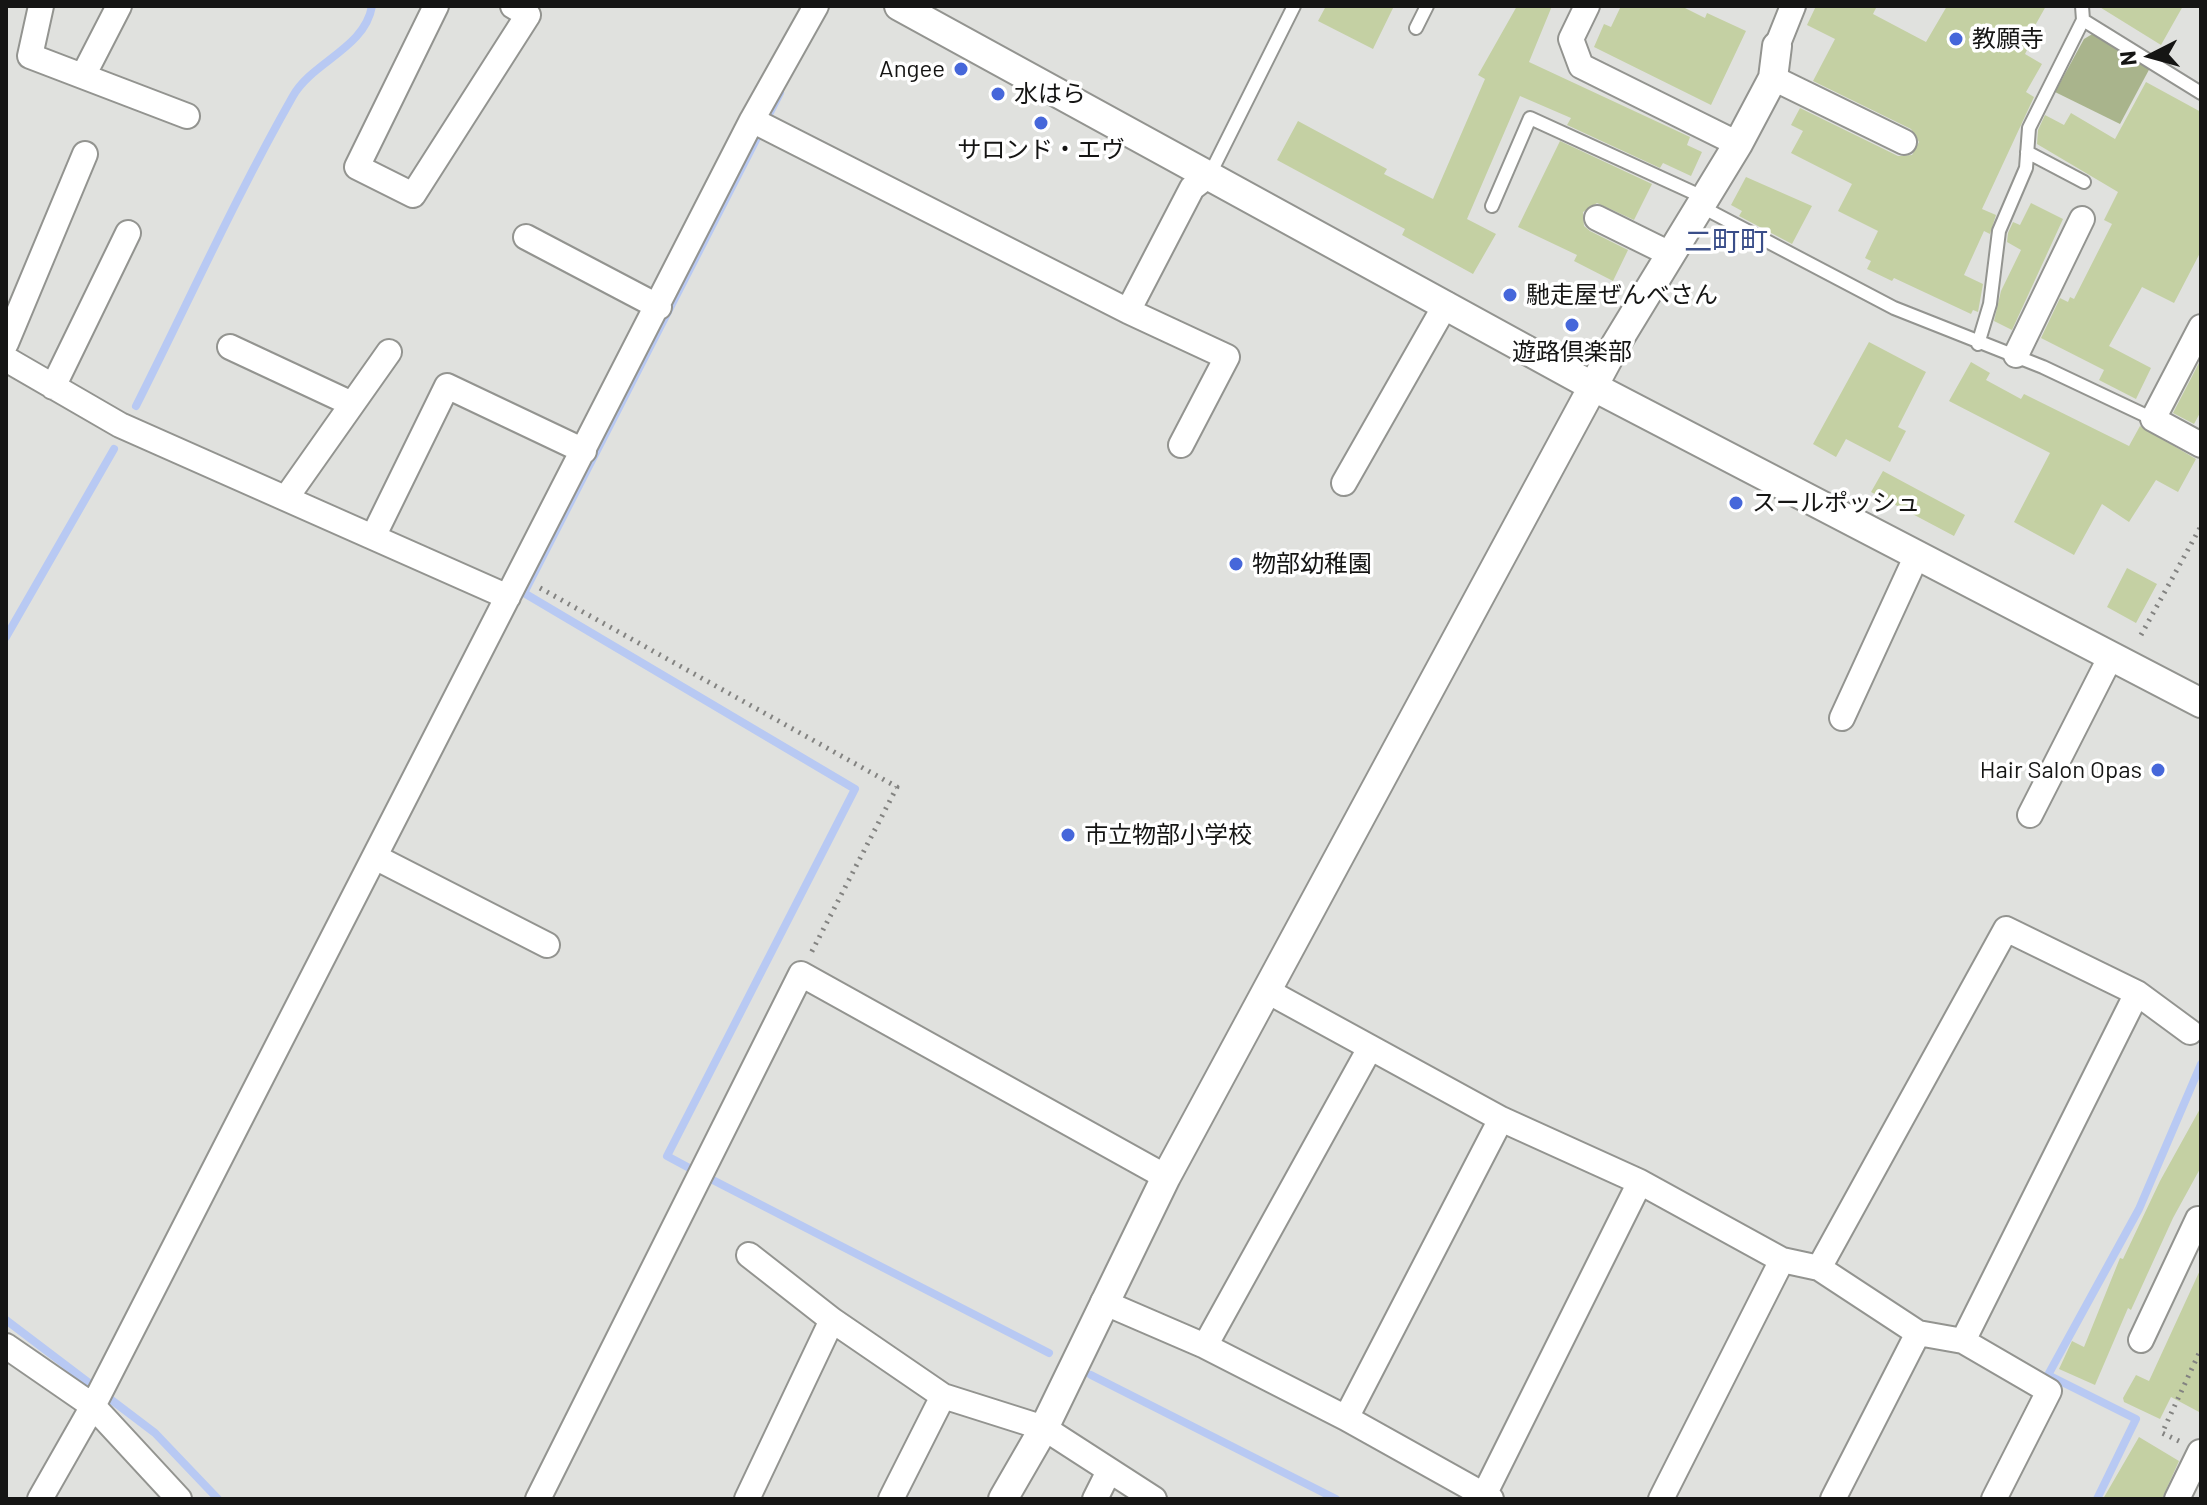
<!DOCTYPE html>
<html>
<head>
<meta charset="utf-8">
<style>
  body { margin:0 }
  #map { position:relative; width:2207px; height:1505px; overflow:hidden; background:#e0e1de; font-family:Barlow,sans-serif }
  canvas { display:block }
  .frame { position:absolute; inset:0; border:8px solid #151514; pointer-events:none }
  .north { position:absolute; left:2111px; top:16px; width:80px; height:80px; -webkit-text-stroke:6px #fff; paint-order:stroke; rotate:264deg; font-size:22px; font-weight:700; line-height:32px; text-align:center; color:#151514 }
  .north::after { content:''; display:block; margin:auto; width:28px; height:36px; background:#151514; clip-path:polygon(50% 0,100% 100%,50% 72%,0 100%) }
</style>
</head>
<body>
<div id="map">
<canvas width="2207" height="1505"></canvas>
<div class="frame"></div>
<div class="north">N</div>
</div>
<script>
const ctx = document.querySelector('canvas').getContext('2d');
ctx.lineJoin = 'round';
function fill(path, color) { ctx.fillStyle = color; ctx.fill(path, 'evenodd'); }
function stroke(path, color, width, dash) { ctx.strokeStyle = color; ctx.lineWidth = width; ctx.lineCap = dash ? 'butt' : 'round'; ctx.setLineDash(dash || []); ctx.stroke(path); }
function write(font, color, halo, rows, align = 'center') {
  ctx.font = font + ' Barlow,"Noto Sans JP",sans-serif'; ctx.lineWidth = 7; ctx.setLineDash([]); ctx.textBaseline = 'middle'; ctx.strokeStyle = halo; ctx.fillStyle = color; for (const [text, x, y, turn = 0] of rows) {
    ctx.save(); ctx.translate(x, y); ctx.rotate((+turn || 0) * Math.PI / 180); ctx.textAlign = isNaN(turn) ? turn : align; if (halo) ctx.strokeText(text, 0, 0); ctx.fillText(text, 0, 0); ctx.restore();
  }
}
fill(new Path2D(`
  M 2094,33 L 2151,66 L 2120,124 L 2055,92 L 2084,39 Z`), '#a9b48c');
stroke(new Path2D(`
  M 136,406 C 188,303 236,196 293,96 C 312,62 365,48 372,6
  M 6,637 L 114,449
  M 693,1170 L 667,1156 L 855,789 L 524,593 L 780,93
  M 705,1176 L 1049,1353
  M 6,1320 L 155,1433 L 218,1499
  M 1091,1375 L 1336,1499
  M 2097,1499 L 2136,1419 L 2048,1375 L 2139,1209 L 2201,1064`), '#b8c9f3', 8);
fill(new Path2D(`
  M 1326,6 L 1394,6 L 1373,49 L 1318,21 Z
  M 1517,6 L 1552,6 L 1529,62 L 1690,137 L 1687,145 L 1702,152 L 1691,176 L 1663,163 L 1660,168 L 1567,125 L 1571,118 L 1520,96 L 1467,219 L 1496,234 L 1473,274 L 1402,235 L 1405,229 L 1277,160 L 1298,121 L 1387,169 L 1384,174 L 1433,199 L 1485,79 L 1478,75 Z
  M 1621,6 L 1681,6 L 1705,18 L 1707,13 L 1746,31 L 1711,105 L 1594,47 L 1604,24 L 1611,27 Z
  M 1816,6 L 1877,6 L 1873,14 L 1926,42 L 1947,6 L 2046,6 L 2023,47 L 2027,50 L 2025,54 L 2042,64 L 2026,92 L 2034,97 L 1982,209 L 1996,215 L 1990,234 L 1984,231 L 1964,275 L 1983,284 L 1978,312 L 1973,310 L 1971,314 L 1894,278 L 1892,281 L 1867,269 L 1871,261 L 1865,258 L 1878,231 L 1838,211 L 1852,184 L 1791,153 L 1803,131 L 1791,125 L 1800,108 L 1898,156 L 1912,155 L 1919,142 L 1911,129 L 1813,81 L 1835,39 L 1807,25 Z
  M 2098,6 L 2183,6 L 2161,45 Z
  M 2146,82 L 2201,112 L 2201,251 L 2174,303 L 2142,287 L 2109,346 L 2151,368 L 2136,399 L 2099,380 L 2104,370 L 2041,338 L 2060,298 L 2068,302 L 2070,297 L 2074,299 L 2112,224 L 2104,220 L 2118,192 L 2037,144 L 2038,130 L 2045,115 L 2064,125 L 2071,113 L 2115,139 Z
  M 1560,141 L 1652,184 L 1634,220 L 1597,203 L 1583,212 L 1584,226 L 1590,231 L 1628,250 L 1613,281 L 1574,261 L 1577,255 L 1518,227 Z
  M 1746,177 L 1812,206 L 1792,244 L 1739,216 L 1742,211 L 1731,205 Z
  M 2031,203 L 2063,219 L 2012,330 L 1994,321 L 2001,291 L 2021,250 L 2007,242 L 2008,233 L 2013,222 L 2020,225 Z
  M 1869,342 L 1926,372 L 1898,427 L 1906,431 L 1890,462 L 1846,439 L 1836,457 L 1813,444 Z
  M 2201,359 L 2201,411 L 2194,424 L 2173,413 Z
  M 1971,362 L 1990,373 L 1986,380 L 2021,399 L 2024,394 L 2129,446 L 2140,426 L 2196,459 L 2178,492 L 2156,480 L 2129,522 L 2102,504 L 2074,555 L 2014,522 L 2050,453 L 1949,401 Z
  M 1883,471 L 1965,515 L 1954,536 L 1871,492 Z
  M 2127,568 L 2157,584 L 2136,623 L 2107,607 Z
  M 2201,1107 L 2201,1167 L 2173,1218 L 2131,1310 L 2128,1308 L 2095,1385 L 2059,1369 L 2072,1341 L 2084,1347 L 2120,1258 L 2123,1259 L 2160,1181 Z
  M 2201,1268 L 2201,1413 L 2171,1397 L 2160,1419 L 2124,1402 L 2123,1398 L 2136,1375 L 2149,1381 Z
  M 2139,1437 L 2179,1461 L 2162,1499 L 2103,1499 Z`), '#c4d0a3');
const service = new Path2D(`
  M 2083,20 L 2201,93
  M 1416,28 L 1427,6
  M 2027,152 L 2084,182
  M 1210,174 L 1294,6
  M 1492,206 L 1530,118 L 1705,198
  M 1700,206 L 1894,308 L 2043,367 L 2153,419
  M 1978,344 L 1990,304 L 1999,231 L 2026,168 L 2029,128 L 2083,20 L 2082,6`);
const minor = new Path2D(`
  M 41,6 L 30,56 L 187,116
  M 436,6 L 357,167 L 413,195 L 528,15 L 513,6
  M 1587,6 L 1571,39 L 1581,66 L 1738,144
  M 1777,46 L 1793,6
  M 83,76 L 119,6
  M 1773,78 L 1904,142
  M 752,120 L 1128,311 L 1192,188 L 1210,174
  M 1597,218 L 1670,254
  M 526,237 L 659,307
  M 1128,311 L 1227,357 L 1181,445
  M 2201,327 L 2153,419 L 2201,445
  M 6,343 L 85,154
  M 230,347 L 352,404
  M 2016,355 L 2082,219
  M 6,359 L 120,425 L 508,597
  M 53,387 L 128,233
  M 1344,483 L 1446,304
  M 286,498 L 389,352
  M 373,537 L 447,386 L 584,451
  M 1842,718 L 1917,555
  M 2030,815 L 2111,656
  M 375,857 L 547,945
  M 1269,992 L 1501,1119 L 1640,1182 L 1782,1260 L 1819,1268 L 1918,1333 L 1963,1341 L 2049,1391 L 1994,1499
  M 749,1255 L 832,1320 L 943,1396 L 1044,1428 L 1154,1499
  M 1819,1268 L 2006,929 L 2137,993 L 2190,1032
  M 1103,1302 L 1205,1346 L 1346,1418 L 1491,1499
  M 2141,1340 L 2198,1219 L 2201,1221
  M 1963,1341 L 2137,993
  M 6,1346 L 93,1406 L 179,1499
  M 1205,1346 L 1370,1048
  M 1346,1418 L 1501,1119
  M 40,1499 L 93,1406 L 752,120 L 816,6
  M 538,1499 L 801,974 L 1166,1177
  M 747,1499 L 832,1320
  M 891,1499 L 943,1396
  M 1095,1499 L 1109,1471
  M 1482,1499 L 1640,1182
  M 1661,1499 L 1782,1260
  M 1833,1499 L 1918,1333
  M 2177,1499 L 2200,1452`);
const tertiary = new Path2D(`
  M 899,6 L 1594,387 L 2201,703
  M 1003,1499 L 1044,1428 L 1166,1177 L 1616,344 L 1738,144 L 1773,78 L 1777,46`);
stroke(service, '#939490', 16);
stroke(minor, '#939490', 28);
stroke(tertiary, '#939490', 32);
stroke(new Path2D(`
  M 540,588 L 897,787 L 810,955
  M 2141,635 L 2201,526
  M 2179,1441 L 2162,1433 L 2201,1349`), '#838381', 5, [2, 6]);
stroke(service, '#fff', 12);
stroke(minor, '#fff', 24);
stroke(tertiary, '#fff', 28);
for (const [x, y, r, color] of [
  [1956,39,8,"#4667da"],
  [961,69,8,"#4667da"],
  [998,94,8,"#4667da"],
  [1041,123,8,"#4667da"],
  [1510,295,8,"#4667da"],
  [1572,325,8,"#4667da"],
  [1736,503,8,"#4667da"],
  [1236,564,8,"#4667da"],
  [2158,770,8,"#4667da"],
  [1068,835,8,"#4667da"]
]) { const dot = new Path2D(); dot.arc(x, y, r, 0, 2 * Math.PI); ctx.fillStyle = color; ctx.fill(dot); stroke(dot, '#fff', 3); }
write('24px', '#151514', '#fff', [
  ["教願寺",1972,39],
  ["Angee",945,69,"right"],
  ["水はら",1014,94],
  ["サロンド・エヴ",1041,150,"center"],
  ["馳走屋ぜんべさん",1526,295],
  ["遊路倶楽部",1572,352,"center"],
  ["スールポッシュ",1752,503],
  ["物部幼稚園",1252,564],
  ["Hair Salon Opas",2142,770,"right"],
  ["市立物部小学校",1084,835]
], 'left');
write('28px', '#3a4e89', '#fff', [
  ["二町町",1726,242]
]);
</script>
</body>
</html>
